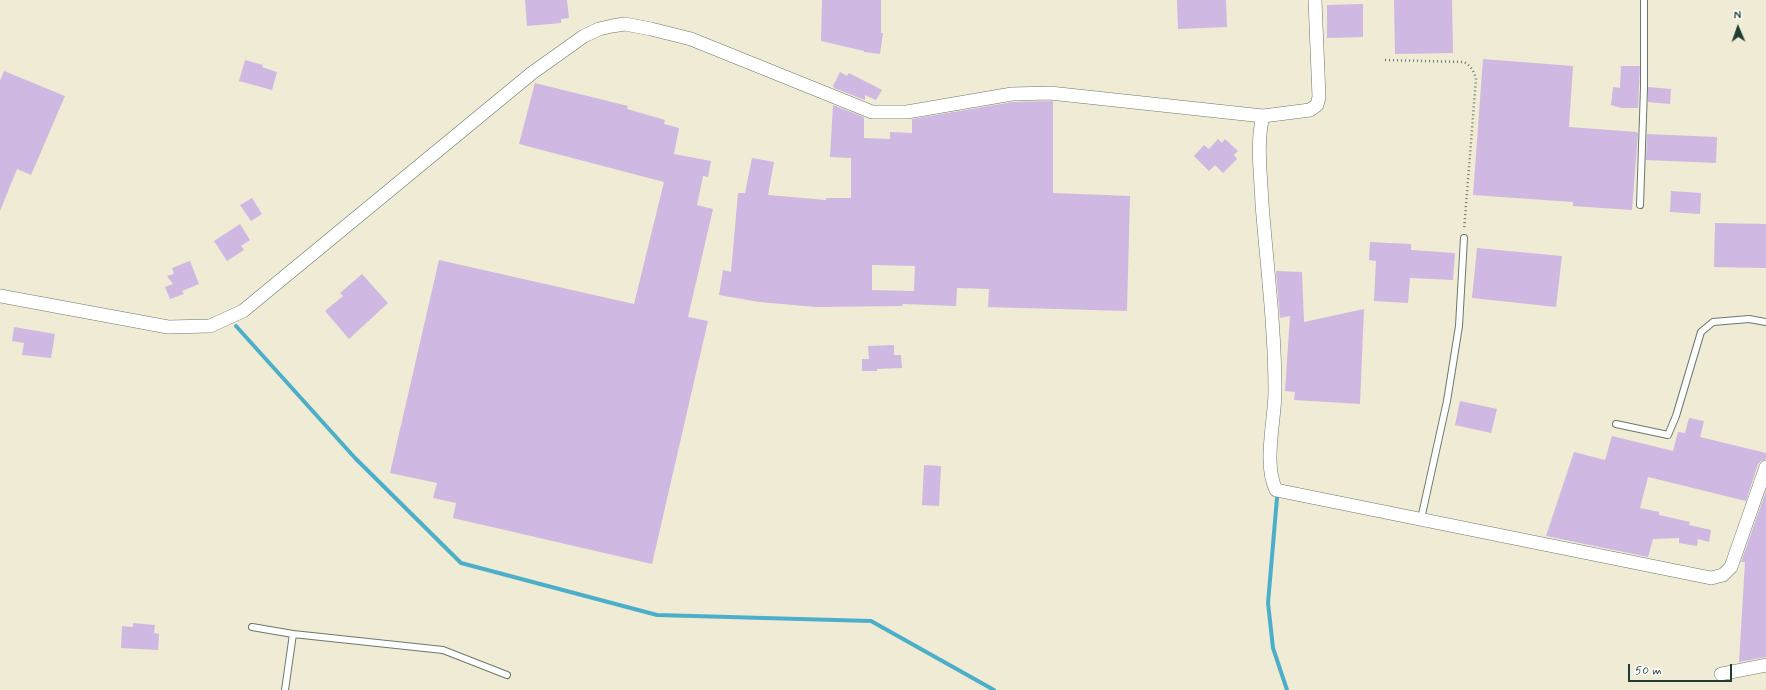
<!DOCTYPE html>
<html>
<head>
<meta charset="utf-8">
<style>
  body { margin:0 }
  #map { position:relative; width:1766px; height:690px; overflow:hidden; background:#f0ebd4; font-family:Mynerve,sans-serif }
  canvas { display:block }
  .north { position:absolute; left:1718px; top:8px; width:40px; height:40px; -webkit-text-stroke:3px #fff; paint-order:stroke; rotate:358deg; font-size:11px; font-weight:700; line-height:16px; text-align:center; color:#1f3d34 }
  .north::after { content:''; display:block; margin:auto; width:14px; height:18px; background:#1f3d34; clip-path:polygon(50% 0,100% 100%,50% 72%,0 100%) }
  .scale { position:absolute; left:1628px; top:664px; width:104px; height:18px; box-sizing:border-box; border:2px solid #1f3d34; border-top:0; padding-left:5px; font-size:12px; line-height:14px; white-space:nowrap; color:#1f3d34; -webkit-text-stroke:3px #fff; paint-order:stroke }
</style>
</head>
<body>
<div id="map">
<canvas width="1766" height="690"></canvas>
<div class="north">N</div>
<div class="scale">50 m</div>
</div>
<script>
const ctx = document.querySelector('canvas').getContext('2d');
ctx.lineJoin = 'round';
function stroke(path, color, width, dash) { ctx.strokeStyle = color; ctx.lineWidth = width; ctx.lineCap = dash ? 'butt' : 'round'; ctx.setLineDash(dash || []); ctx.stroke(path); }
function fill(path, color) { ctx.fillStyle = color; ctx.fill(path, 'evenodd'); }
stroke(new Path2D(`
  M 236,326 L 355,458 L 461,563 L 657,615 L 871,621 L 994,690
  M 1277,498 L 1268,603 L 1273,648 L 1287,690`), '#4bafca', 4);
fill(new Path2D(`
  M 525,0 L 567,0 L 569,18 L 561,19 L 561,23 L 527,26 Z
  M 822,0 L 881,0 L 881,33 L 883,33 L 880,54 L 864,52 L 864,51 L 821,41 Z
  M 1177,0 L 1226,0 L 1227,27 L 1178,29 Z
  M 1394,0 L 1452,0 L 1453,53 L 1395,54 Z
  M 1363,4 L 1363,37 L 1327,38 L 1327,5 Z
  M 1483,59 L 1573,66 L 1569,127 L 1637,132 L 1638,134 L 1632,210 L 1573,206 L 1573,202 L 1473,195 Z
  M 245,60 L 263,65 L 262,67 L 277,72 L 272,90 L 239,81 Z
  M 1621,66 L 1640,66 L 1638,108 L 1622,108 L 1611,105 L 1613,87 L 1620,88 Z
  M 4,71 L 65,96 L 31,175 L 17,169 L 0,211 L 0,81 Z
  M 840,72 L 847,76 L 849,73 L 882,90 L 876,100 L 865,95 L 865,100 L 834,88 L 833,86 Z
  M 535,83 L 628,106 L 627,109 L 665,120 L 664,124 L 679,128 L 674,154 L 711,161 L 708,177 L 703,176 L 697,205 L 713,209 L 688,317 L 708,321 L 652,564 L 453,518 L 456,503 L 433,498 L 437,483 L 390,473 L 439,260 L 634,304 L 664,182 L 519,144 Z
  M 1648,87 L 1671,89 L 1670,104 L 1648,102 Z
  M 1053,101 L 1053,193 L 1130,196 L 1127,311 L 988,307 L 989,289 L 957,288 L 956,306 L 903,304 L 902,306 L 816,307 L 759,302 L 719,295 L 723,270 L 731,272 L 738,193 L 745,193 L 752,158 L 774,162 L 768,195 L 826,200 L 826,198 L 851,198 L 851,158 L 830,157 L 833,105 L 864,117 L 864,138 L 890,139 L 890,132 L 912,133 L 912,119 L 1013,102 ZM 872,265 L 915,266 L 914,291 L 872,290 Z
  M 1647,134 L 1717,137 L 1716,163 L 1646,160 Z
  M 1218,139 L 1222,143 L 1225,139 L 1238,151 L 1234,155 L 1237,159 L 1223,173 L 1215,165 L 1209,171 L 1194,156 L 1204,145 L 1209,149 Z
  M 1671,191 L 1701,193 L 1700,214 L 1670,212 Z
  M 252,198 L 262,214 L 251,221 L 240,205 Z
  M 1715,223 L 1766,224 L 1766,268 L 1714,267 Z
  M 240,224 L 250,240 L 241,246 L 244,250 L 227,261 L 214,241 Z
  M 1370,242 L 1411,244 L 1411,250 L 1455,253 L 1453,280 L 1410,278 L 1408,303 L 1374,301 L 1376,261 L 1369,260 Z
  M 1477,248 L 1562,256 L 1556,307 L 1472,298 Z
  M 190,261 L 199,284 L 182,291 L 184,294 L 170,299 L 165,287 L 173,284 L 167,276 L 174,274 L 172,268 Z
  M 1276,271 L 1302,272 L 1304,322 L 1364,309 L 1360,404 L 1294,400 L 1295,392 L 1285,391 L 1290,316 L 1280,318 Z
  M 362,274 L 388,303 L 349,339 L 325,311 L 343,296 L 340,293 Z
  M 14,327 L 55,334 L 51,358 L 22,355 L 24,343 L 12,341 Z
  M 894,345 L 894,355 L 901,355 L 902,368 L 877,369 L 877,371 L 862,371 L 862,359 L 869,359 L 868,346 Z
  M 1460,401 L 1497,409 L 1491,433 L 1455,425 Z
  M 1689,418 L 1704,421 L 1700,437 L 1766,453 L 1766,459 L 1761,461 L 1758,464 L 1746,501 L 1648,477 L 1640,508 L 1659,512 L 1659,515 L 1690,522 L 1689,525 L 1711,530 L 1709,542 L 1698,539 L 1697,546 L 1679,543 L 1679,538 L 1653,539 L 1648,557 L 1546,536 L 1574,452 L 1605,460 L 1612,436 L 1673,451 L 1678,432 L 1685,433 Z
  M 924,465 L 941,466 L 939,506 L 922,505 Z
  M 1766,491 L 1766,657 L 1739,662 L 1745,562 L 1741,562 Z
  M 133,623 L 155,625 L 154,633 L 159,634 L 158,650 L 121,648 L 122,626 L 133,627 Z`), '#cfb8e1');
const lane = new Path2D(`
  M 1640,205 L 1644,88 L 1644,0
  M 1616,424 L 1668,435 L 1676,416 L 1701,332 L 1713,322 L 1749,319 L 1766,322
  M 1421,519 L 1447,401 L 1459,326 L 1464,238
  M 252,627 L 293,634
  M 285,690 L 293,634 L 443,650 L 507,675`);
const street = new Path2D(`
  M 1315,0 L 1319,97 L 1317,105 L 1310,110 L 1263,116 C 1256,143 1261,176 1262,204 C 1267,266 1275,329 1275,391 C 1275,421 1263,463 1276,490 L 1711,578 L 1723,575 L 1731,567 L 1766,467
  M 0,296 L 168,327 L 210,326 L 243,311 L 532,73 L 584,36 L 599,29 L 612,26 L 625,24 L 651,29 L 691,39 L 872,112 L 907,112 L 1012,94 L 1050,93 L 1263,116
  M 1721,674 L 1766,665`);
stroke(lane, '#687a6c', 8);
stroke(street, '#687a6c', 14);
stroke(new Path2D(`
  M 1385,60 L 1464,62 C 1471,66 1474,71 1476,79 L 1464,230`), '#687a6c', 2.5, [1, 3]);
stroke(lane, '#fff', 6);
stroke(street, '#fff', 13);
</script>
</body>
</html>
